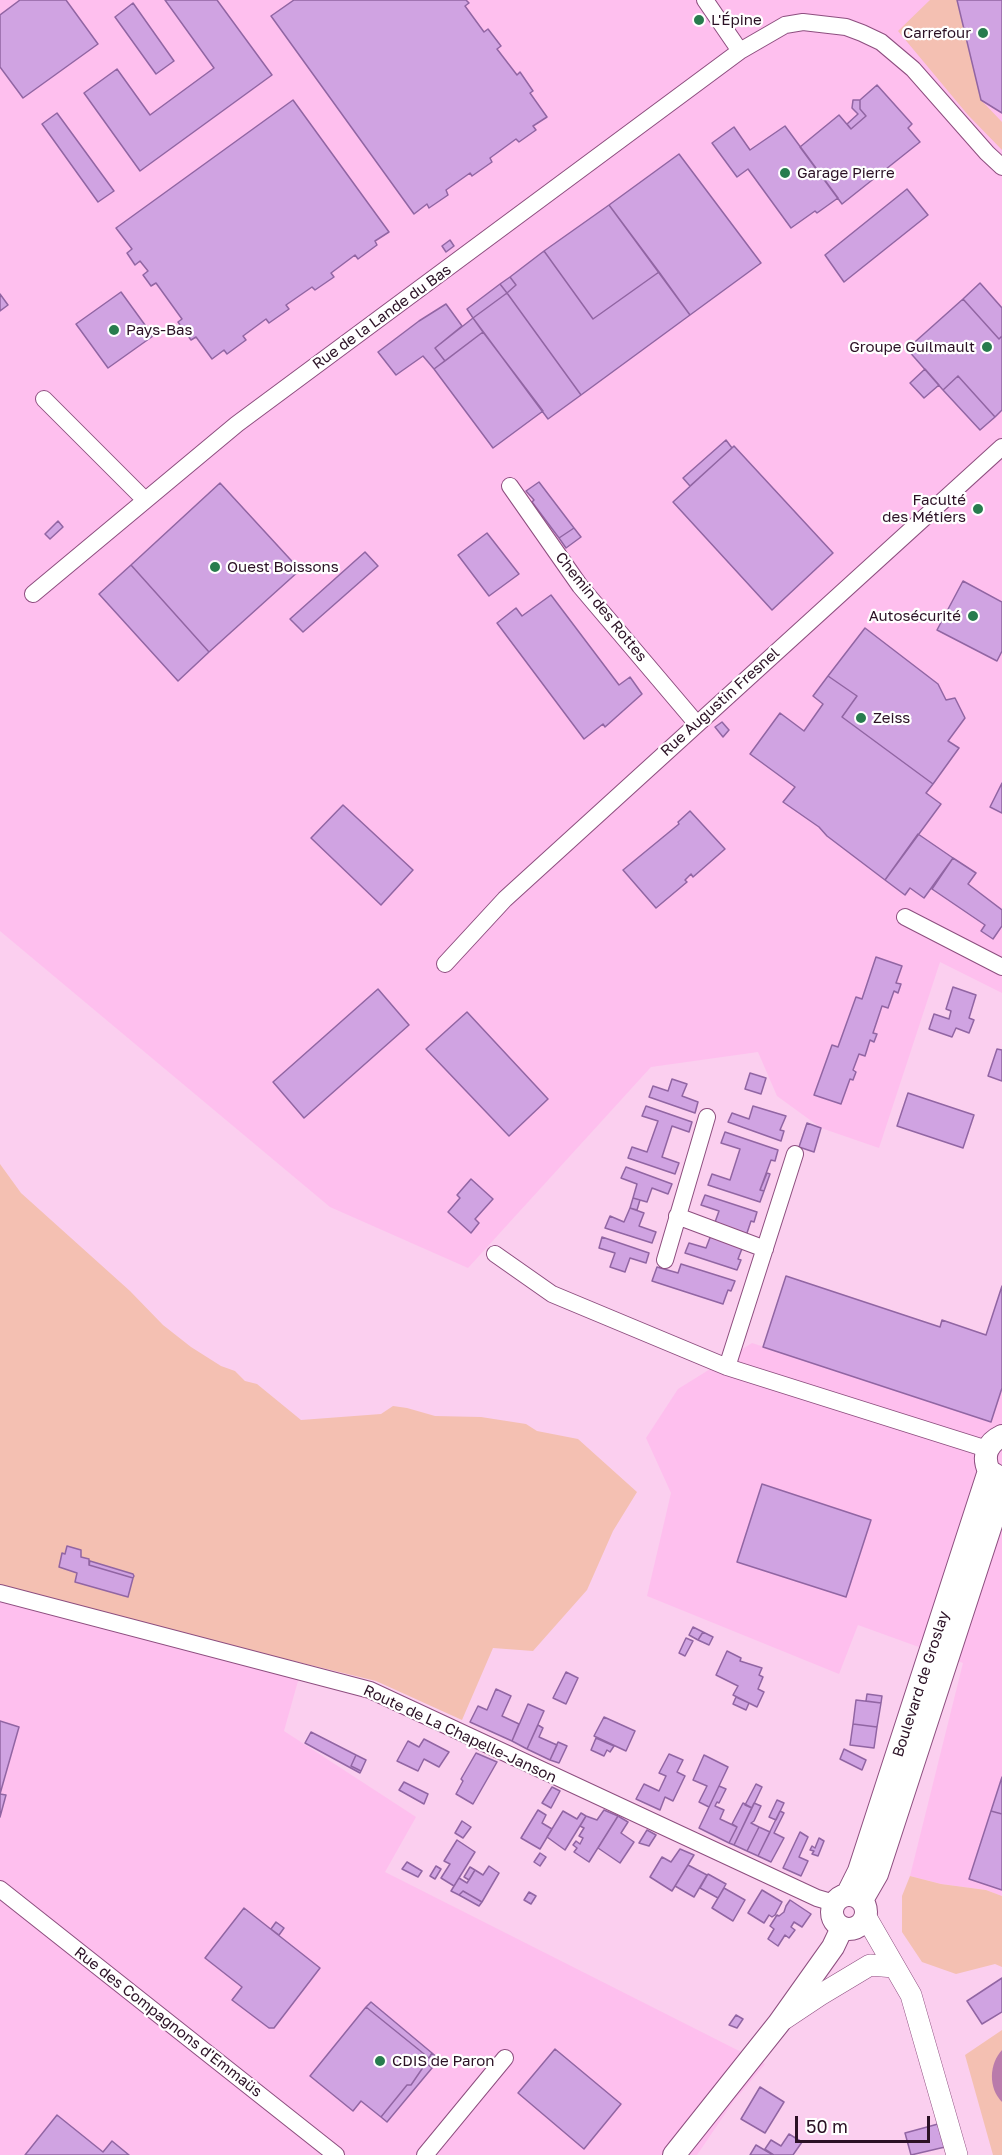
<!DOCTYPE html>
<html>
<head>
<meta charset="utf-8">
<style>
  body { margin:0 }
  #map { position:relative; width:1002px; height:2155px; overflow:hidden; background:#fbcfef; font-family:"Golos Text",sans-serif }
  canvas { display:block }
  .scale { position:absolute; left:795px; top:2116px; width:135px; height:27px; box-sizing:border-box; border:3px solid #2b1125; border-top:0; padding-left:8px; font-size:18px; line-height:21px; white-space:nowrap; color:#2b1125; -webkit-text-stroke:4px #fff; paint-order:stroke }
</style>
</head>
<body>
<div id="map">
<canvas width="1002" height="2155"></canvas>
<div class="scale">50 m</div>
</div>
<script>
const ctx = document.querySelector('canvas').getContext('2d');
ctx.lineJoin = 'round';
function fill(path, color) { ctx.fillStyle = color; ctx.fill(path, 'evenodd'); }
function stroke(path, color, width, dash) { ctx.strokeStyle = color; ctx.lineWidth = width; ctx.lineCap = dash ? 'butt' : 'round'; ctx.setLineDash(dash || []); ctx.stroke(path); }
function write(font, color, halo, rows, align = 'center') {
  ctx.font = font + ' "Golos Text",sans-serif'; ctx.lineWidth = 4.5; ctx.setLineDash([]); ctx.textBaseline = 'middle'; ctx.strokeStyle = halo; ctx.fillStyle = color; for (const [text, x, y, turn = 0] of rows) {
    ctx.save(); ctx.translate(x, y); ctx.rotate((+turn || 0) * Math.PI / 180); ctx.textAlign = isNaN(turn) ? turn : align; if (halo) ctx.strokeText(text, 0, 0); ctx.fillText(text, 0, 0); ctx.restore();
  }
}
fill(new Path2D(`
  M 0,0 L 1002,0 L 1002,993 L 940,962 L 879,1148 L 821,1128 L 777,1096 L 758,1052 L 651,1067 L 468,1268 L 330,1207 L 0,931 Z
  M 752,1343 L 990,1422 L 1002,1388 L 1002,1896 L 986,1890 L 941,1884 L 910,1876 L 963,1663 L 858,1625 L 839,1674 L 647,1596 L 671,1493 L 646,1438 L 678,1389 Z
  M 0,1588 L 303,1663 L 284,1731 L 416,1817 L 385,1872 L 765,2064 L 733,2102 L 697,2155 L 0,2155 Z`), '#febfee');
fill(new Path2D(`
  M 930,0 L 957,0 L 981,100 L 1002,122 L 1002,150 L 968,115 L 898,31 Z
  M 0,1164 L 21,1193 L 130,1291 L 163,1325 L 191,1347 L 221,1366 L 235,1371 L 245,1381 L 257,1384 L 301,1420 L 381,1414 L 393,1406 L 407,1408 L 435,1416 L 481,1417 L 526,1424 L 537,1431 L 578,1439 L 637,1492 L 613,1531 L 587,1590 L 533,1651 L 493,1648 L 462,1720 L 376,1681 L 96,1613 L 0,1588 Z
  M 910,1876 L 941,1884 L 986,1890 L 1002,1896 L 1002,1967 L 995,1964 L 956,1974 L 922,1962 L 902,1932 L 902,1896 Z
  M 1002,2030 L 1002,2155 L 993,2155 L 965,2055 Z`), '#f4c0b2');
fill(new Path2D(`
  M 1002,2050 L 1002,2102 C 988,2088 989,2064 1002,2050 Z`), '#b97bab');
const building = new Path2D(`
  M 20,0 L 66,0 L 98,44 L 23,98 L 0,67 L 0,15 Z
  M 165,0 L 217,0 L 272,75 L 140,171 L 84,93 L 117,69 L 150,115 L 214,68 Z
  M 294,0 L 466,0 L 469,3 L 465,6 L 484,32 L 488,29 L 501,46 L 497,49 L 517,75 L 520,72 L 533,91 L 530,93 L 547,117 L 533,126 L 536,130 L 519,142 L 516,139 L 490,158 L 492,162 L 472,176 L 470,173 L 446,190 L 448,195 L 429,208 L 427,204 L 414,214 L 271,16 Z
  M 957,0 L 1002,0 L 1002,113 L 981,100 Z
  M 133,3 L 174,61 L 156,74 L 115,17 Z
  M 877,85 L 912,124 L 908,128 L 920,142 L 842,204 L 800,147 L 839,115 L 851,129 L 866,116 L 860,109 L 860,100 Z
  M 293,100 L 389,232 L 375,241 L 377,245 L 358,259 L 355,255 L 331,273 L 334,277 L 315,290 L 312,287 L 286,305 L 289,309 L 269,323 L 266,319 L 243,336 L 246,340 L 227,354 L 224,350 L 212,359 L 196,337 L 191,340 L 178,322 L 182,319 L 156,283 L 151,286 L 143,275 L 148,271 L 140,261 L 135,265 L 127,253 L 132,249 L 116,228 Z
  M 853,100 L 860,100 L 860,109 L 866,116 L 851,129 L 847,124 L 858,114 L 852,108 Z
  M 57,113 L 114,191 L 98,202 L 42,124 Z
  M 785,126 L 838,198 L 817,213 L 815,211 L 791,228 L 748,169 L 737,177 L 712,143 L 734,127 L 750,150 Z
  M 679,154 L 761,263 L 690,315 L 609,205 Z
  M 907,189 L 928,215 L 844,282 L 825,255 Z
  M 609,205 L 659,272 L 593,319 L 544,251 Z
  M 450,240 L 454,246 L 446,252 L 442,246 Z
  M 544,251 L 593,319 L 659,272 L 690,315 L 581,395 L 507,293 L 516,285 L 510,277 Z
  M 510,277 L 516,285 L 507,293 L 500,284 Z
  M 980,283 L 1002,308 L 1002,336 L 999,339 L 963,299 Z
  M 500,284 L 507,293 L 473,318 L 467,309 Z
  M 121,292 L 153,336 L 108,368 L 76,324 Z
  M 507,293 L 581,395 L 548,419 L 473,318 Z
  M 0,294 L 8,305 L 0,311 Z
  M 963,299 L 999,339 L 1002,336 L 1002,410 L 995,417 L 958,376 L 943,390 L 907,349 Z
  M 446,304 L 462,326 L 435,348 L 445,361 L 434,369 L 423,356 L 396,375 L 378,352 L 419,321 Z
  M 473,318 L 483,332 L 445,361 L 435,348 Z
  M 483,332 L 543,411 L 493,448 L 434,369 Z
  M 925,369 L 939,385 L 924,398 L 910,383 Z
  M 958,376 L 995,417 L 980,430 L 943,390 Z
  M 726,440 L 732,448 L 690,486 L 683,478 Z
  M 734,446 L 833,553 L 772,610 L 673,502 Z
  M 539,482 L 574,528 L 559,538 L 532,502 L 534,500 L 526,491 Z
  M 220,483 L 300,570 L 209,652 L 131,565 Z
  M 58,521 L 63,527 L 50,539 L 45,534 Z
  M 574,528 L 581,537 L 566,548 L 559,538 Z
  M 487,533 L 519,574 L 489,596 L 458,555 Z
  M 365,552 L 378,566 L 303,632 L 290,619 Z
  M 131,565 L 209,652 L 178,681 L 99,594 Z
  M 963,581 L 1002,602 L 1002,651 L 997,661 L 937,630 Z
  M 551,595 L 619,685 L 630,677 L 642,694 L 605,727 L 603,724 L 584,739 L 497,623 L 516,608 L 522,616 Z
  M 865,628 L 938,684 L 946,700 L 955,698 L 965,718 L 948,741 L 959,748 L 933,784 L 842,717 L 857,696 L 828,676 Z
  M 828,676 L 857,696 L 842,717 L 933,784 L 926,793 L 941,804 L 885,880 L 827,836 L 819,827 L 783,802 L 795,787 L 750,754 L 780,713 L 804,731 L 823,704 L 813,696 Z
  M 722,722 L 729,730 L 723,737 L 715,727 Z
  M 1002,783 L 1002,813 L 990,807 Z
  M 343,805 L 413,870 L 381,905 L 311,838 Z
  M 690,811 L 725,849 L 693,877 L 691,874 L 685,880 L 687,882 L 656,908 L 623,870 L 679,824 L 678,822 Z
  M 918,834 L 953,858 L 924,898 L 910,888 L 905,895 L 885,880 Z
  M 953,858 L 976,873 L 968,884 L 1002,910 L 1002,926 L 993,939 L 981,931 L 985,925 L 932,889 Z
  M 876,957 L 902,966 L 896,983 L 901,984 L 898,993 L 894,991 L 888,1008 L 882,1006 L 873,1033 L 877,1034 L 874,1042 L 870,1040 L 865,1056 L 859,1054 L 853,1070 L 856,1072 L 853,1080 L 850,1079 L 841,1104 L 814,1095 L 832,1045 L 838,1047 L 856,997 L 862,999 Z
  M 953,987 L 976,995 L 969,1018 L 974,1020 L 969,1033 L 956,1028 L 952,1037 L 929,1029 L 934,1014 L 949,1019 L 951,1011 L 946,1009 Z
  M 378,989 L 409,1025 L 304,1118 L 273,1082 Z
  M 467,1012 L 548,1099 L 509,1136 L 426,1049 Z
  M 997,1049 L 1002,1050 L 1002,1081 L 988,1076 Z
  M 750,1073 L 766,1078 L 761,1094 L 745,1089 Z
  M 672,1079 L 687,1084 L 682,1096 L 698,1102 L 695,1113 L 649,1097 L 653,1086 L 668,1091 Z
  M 908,1093 L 974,1115 L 963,1148 L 897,1126 Z
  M 646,1106 L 692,1122 L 689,1132 L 672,1126 L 662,1157 L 679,1163 L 675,1174 L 628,1158 L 632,1147 L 647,1152 L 658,1121 L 642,1116 Z
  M 753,1106 L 786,1116 L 780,1130 L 784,1131 L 781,1141 L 728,1122 L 732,1113 L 749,1119 Z
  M 807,1123 L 821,1128 L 814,1152 L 799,1147 Z
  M 725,1132 L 778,1150 L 775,1161 L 771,1160 L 760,1190 L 764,1191 L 760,1202 L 708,1185 L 712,1174 L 730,1180 L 740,1149 L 721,1143 Z
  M 626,1167 L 672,1184 L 668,1194 L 652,1188 L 647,1202 L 633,1198 L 637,1184 L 621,1178 Z
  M 767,1173 L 770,1174 L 764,1191 L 760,1190 Z
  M 471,1179 L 493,1199 L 475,1219 L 479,1223 L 471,1233 L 448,1212 L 460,1198 L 457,1195 Z
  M 705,1195 L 757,1212 L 754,1222 L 751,1221 L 746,1236 L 714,1225 L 719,1211 L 701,1205 Z
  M 633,1198 L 640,1200 L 637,1210 L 630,1208 Z
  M 630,1208 L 644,1213 L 639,1226 L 656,1232 L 652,1243 L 605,1228 L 610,1216 L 624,1222 Z
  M 711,1235 L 743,1246 L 738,1259 L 741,1260 L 737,1270 L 685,1253 L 689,1243 L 706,1248 Z
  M 602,1237 L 649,1253 L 646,1263 L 630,1258 L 625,1272 L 610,1267 L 615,1253 L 599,1248 Z
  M 681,1264 L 735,1281 L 731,1291 L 728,1290 L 723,1304 L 652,1281 L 657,1267 L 678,1273 Z
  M 786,1276 L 940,1327 L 942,1320 L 986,1335 L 1002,1286 L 1002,1388 L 991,1422 L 763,1347 Z
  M 762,1484 L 871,1520 L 846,1597 L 737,1562 Z
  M 67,1546 L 81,1550 L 81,1557 L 89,1559 L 89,1565 L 133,1578 L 128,1597 L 75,1582 L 77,1573 L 59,1567 L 62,1553 L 65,1554 Z
  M 90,1561 L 133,1574 L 134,1576 L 133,1578 L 89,1565 Z
  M 693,1627 L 703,1632 L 698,1640 L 689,1635 Z
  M 703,1632 L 713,1637 L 709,1645 L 698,1640 Z
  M 686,1638 L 693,1641 L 685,1656 L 679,1653 Z
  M 727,1651 L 741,1658 L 740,1661 L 762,1668 L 759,1675 L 763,1677 L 758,1689 L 764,1692 L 757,1707 L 733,1695 L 738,1686 L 716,1675 Z
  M 566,1672 L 578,1678 L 566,1704 L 553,1698 Z
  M 496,1689 L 511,1696 L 502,1716 L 519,1724 L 512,1741 L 470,1722 L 478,1706 L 487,1710 Z
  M 867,1694 L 882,1696 L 881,1703 L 866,1701 Z
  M 736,1697 L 749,1703 L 746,1710 L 733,1704 Z
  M 856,1700 L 881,1703 L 877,1727 L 853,1724 Z
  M 528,1704 L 544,1711 L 527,1749 L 512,1741 Z
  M 604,1717 L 635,1731 L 626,1751 L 594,1736 Z
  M 0,1721 L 19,1727 L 0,1794 Z
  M 853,1724 L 877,1727 L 874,1748 L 850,1745 Z
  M 538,1725 L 543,1728 L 539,1737 L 557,1745 L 550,1760 L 527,1749 Z
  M 311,1732 L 356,1755 L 351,1766 L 361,1771 L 360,1773 L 305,1743 Z
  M 596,1738 L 614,1746 L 610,1752 L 607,1750 L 604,1756 L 591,1750 Z
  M 424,1739 L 449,1752 L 439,1767 L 424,1759 L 418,1771 L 397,1761 L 408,1741 L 419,1747 Z
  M 558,1742 L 567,1746 L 559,1763 L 550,1760 Z
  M 844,1749 L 866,1760 L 862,1770 L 840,1759 Z
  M 476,1753 L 497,1762 L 473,1804 L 456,1794 L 463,1781 L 461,1779 Z
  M 669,1754 L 683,1760 L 677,1772 L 685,1776 L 673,1801 L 665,1797 L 660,1810 L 636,1799 L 644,1784 L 659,1791 L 666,1776 L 659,1773 Z
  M 356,1755 L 366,1760 L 361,1771 L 351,1766 Z
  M 704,1755 L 728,1767 L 709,1807 L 699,1802 L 707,1786 L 693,1780 Z
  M 1002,1777 L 1002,1814 L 991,1811 Z
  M 404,1782 L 428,1794 L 424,1804 L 399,1790 Z
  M 756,1784 L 762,1787 L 752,1808 L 745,1805 Z
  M 719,1786 L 726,1789 L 719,1803 L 717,1802 L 715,1806 L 724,1810 L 720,1819 L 737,1827 L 729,1843 L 699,1828 Z
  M 552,1787 L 560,1791 L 551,1808 L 542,1803 Z
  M 0,1794 L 6,1795 L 0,1817 Z
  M 777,1800 L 784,1803 L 776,1820 L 769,1817 Z
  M 743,1803 L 752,1808 L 734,1845 L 729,1843 L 737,1827 L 732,1824 Z
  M 754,1803 L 761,1806 L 754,1821 L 751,1823 L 759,1827 L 747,1851 L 734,1845 Z
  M 538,1810 L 546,1815 L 542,1823 L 552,1829 L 540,1849 L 521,1838 Z
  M 604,1810 L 618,1816 L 589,1862 L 574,1852 L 577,1848 L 573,1845 L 576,1841 L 580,1844 L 583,1838 L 579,1836 L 584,1828 L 580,1826 L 586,1816 L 597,1820 Z
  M 563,1811 L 577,1819 L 581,1813 L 586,1816 L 565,1850 L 547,1837 Z
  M 780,1811 L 784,1813 L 774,1833 L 784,1838 L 771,1862 L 758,1856 Z
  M 991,1811 L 1002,1814 L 1002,1890 L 969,1879 Z
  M 618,1816 L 628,1822 L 621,1833 L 634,1842 L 620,1863 L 598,1848 Z
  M 462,1821 L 471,1827 L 463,1838 L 455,1833 Z
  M 759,1827 L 770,1832 L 758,1856 L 747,1851 Z
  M 647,1830 L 656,1835 L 649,1846 L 639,1843 Z
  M 800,1832 L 808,1837 L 799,1857 L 808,1861 L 801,1876 L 783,1868 Z
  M 819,1838 L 824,1841 L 818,1856 L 812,1854 L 814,1851 L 810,1850 L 812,1846 L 815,1848 Z
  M 457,1840 L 475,1852 L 454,1886 L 441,1878 L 450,1864 L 444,1861 Z
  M 680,1849 L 694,1855 L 672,1891 L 650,1877 L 662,1857 L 671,1862 Z
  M 540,1853 L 546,1857 L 540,1866 L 534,1862 Z
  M 407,1862 L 422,1871 L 418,1877 L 402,1869 Z
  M 688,1865 L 707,1875 L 694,1897 L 675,1886 Z
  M 436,1866 L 441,1869 L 435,1879 L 430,1876 Z
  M 489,1866 L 499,1873 L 482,1902 L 463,1891 L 459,1895 L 451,1891 L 459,1878 L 467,1883 L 475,1870 L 483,1875 Z
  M 470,1867 L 475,1870 L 469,1880 L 464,1877 Z
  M 708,1874 L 726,1884 L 718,1898 L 700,1888 Z
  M 724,1888 L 745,1900 L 733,1921 L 712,1908 Z
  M 762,1890 L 782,1902 L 775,1915 L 772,1917 L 769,1915 L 764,1923 L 748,1913 Z
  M 463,1891 L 482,1902 L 479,1906 L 459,1895 Z
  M 529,1892 L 536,1896 L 531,1904 L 524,1900 Z
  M 790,1900 L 811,1914 L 802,1927 L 794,1922 L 791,1927 L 795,1930 L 789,1938 L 785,1935 L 778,1946 L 768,1939 L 774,1929 L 770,1926 L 777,1915 L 779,1916 L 784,1912 L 786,1906 Z
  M 244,1908 L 320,1968 L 274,2028 L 269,2028 L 232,2000 L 242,1987 L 205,1958 Z
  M 276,1922 L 284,1928 L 279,1935 L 271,1929 Z
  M 1002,1978 L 1002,2012 L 982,2024 L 967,2001 Z
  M 371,2002 L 432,2053 L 429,2058 L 366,2007 Z
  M 366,2007 L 429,2058 L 432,2053 L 439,2059 L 432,2068 L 426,2063 L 411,2085 L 407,2085 L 381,2117 L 361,2101 L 353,2111 L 310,2076 Z
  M 736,2015 L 743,2019 L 737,2028 L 729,2025 Z
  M 555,2049 L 621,2104 L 584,2149 L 518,2093 Z
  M 426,2063 L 432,2068 L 387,2122 L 381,2117 L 407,2085 L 411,2085 Z
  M 760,2087 L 784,2102 L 765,2133 L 741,2119 Z
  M 57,2115 L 103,2152 L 112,2141 L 129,2155 L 25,2155 Z
  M 938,2124 L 945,2147 L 911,2155 L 905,2133 Z
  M 789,2134 L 802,2142 L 793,2155 L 774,2155 L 765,2149 L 771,2140 L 781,2146 Z
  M 756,2145 L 773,2155 L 750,2155 Z`);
fill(building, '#d0a3e2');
stroke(building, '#9165a3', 1.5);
const minor = new Path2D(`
  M 705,0 L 740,51 L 785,25 L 803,22 L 846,27 L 862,33 L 881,42 L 913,69 L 987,153 L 1002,167
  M 44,399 L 145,500
  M 510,486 L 580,586 L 697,724
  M 33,594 L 237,424 L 740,51
  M 905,917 L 1002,967
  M 445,964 L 505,899 L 1002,447
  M 677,1216 L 765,1249
  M 495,1254 L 552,1294 L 727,1367 L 987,1449
  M 665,1260 L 707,1117
  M 727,1367 L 795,1154
  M 0,1593 L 370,1690 L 817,1898 L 834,1903
  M 0,1889 L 336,2155
  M 425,2155 L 505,2058`);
const tertiary = new Path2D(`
  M 866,1917 L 911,1995 L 957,2155
  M 784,2019 L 820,1995 L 870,1965 L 894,1967`);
const secondary = new Path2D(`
  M 1002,1479 L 989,1471 C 982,1456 987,1443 1002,1436
  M832 1912a17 17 0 1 1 34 0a17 17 0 1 1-34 0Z
  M 847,1895 L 859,1871 L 989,1471
  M 862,1900 L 877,1874 L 1002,1491
  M 674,2155 L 779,2023 L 833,1947 L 842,1928`);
stroke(minor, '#8d4e7f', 18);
stroke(tertiary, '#8d4e7f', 22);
stroke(secondary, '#8d4e7f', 24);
stroke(minor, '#fff', 16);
stroke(tertiary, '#fff', 21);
stroke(secondary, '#fff', 22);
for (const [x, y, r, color] of [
  [699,20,6,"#287c4e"],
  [983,33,6,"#287c4e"],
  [785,173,6,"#287c4e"],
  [114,330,6,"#287c4e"],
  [987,347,6,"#287c4e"],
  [978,509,6,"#287c4e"],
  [215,567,6,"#287c4e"],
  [973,616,6,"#287c4e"],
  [861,718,6,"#287c4e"],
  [380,2061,6,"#287c4e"]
]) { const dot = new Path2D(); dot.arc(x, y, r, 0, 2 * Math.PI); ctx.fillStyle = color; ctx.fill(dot); stroke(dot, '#fff', 2); }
write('15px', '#2b1125', '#fff', [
  ["L'Épine",711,20],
  ["Carrefour",971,33,"right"],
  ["Garage Pierre",797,173],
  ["Pays-Bas",126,330],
  ["Groupe Guilmault",975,347,"right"],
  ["Faculté",966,500,"right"],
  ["des Métiers",966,517,"right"],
  ["Ouest Boissons",227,567],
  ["Autosécurité",961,616,"right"],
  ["Zeiss",873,718],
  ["CDIS de Paron",392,2061]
], 'left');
write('15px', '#2b1125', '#fff', [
  ["Rue de la Lande du Bas",382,317,-36],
  ["Chemin des Rottes",601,607,51],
  ["Rue Augustin Fresnel",720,702,-42],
  ["Boulevard de Groslay",921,1684,-72],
  ["Route de La Chapelle-Janson",460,1734,25],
  ["Rue des Compagnons d'Emmaüs",168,2022,38]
]);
</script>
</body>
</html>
